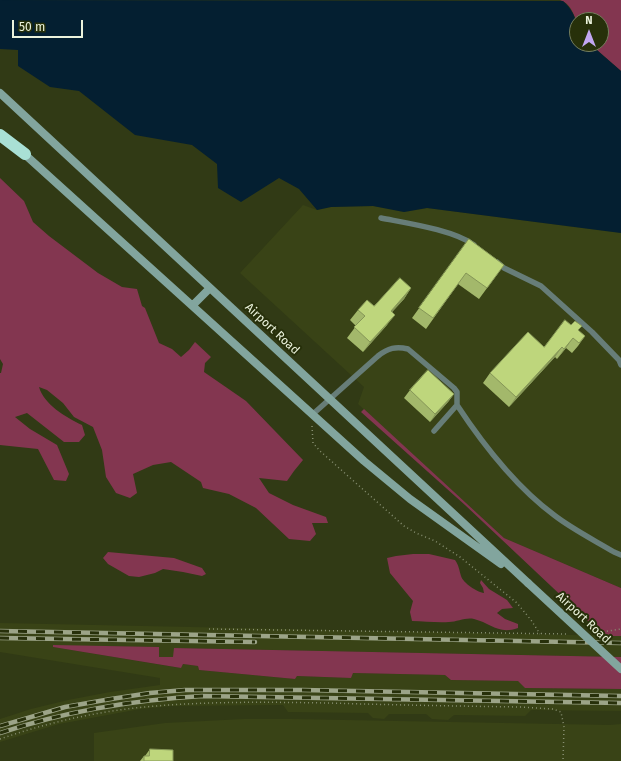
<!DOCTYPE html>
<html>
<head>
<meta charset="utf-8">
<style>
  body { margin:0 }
  #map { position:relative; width:621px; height:761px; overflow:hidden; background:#313a15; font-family:"Fira Sans",sans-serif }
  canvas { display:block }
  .north { position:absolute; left:569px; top:12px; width:40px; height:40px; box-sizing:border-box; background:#27300a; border:1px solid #757e5e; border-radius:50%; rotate:0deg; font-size:11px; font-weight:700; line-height:16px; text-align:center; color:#ebf2dc }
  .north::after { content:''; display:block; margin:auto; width:14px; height:18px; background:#c3a7f2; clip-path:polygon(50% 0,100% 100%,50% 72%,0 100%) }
  .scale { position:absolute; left:12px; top:20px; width:71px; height:18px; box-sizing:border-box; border:2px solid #ebf2dc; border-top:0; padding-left:5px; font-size:12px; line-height:14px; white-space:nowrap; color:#ebf2dc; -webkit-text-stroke:3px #27300a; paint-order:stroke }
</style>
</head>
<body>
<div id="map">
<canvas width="621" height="761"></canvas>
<div class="north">N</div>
<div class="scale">50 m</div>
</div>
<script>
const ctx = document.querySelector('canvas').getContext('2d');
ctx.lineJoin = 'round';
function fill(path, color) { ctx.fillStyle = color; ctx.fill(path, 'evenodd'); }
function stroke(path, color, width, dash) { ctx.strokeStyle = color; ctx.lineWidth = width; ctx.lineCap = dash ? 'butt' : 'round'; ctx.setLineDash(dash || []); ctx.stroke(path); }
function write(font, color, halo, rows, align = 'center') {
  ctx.font = font + ' "Fira Sans",sans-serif'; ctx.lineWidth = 4; ctx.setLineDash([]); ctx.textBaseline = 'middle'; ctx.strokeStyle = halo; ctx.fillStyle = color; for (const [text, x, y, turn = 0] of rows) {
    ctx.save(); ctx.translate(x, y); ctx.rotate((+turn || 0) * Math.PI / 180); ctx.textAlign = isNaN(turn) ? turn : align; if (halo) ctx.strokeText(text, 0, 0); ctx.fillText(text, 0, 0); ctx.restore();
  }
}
fill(new Path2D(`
  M 303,205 L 317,210 L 331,207 L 373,206 L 404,212 L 427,208 L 621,233 L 621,588 L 504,538 L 358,404 L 364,387 L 240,273 Z
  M 0,623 L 621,636 L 621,657 L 174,648 L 174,657 L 159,657 L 159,647 L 53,646 L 53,647 L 180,668 L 183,664 L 198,666 L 199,670 L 295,679 L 297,676 L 350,678 L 353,673 L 445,675 L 451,680 L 518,681 L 525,688 L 621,689 L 621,711 L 531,710 L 525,716 L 454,715 L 448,720 L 432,719 L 426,714 L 389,714 L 384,719 L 373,718 L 368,713 L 288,712 L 283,705 L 172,706 L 140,709 L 59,724 L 0,742 L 0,719 L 31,709 L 68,700 L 110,692 L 160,685 L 160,678 L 0,652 Z
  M 244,719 L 292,719 L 610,725 L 621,724 L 621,761 L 94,761 L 94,733 L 165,723 Z`), '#394316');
fill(new Path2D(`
  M 560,0 L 621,0 L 621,71 L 590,44 L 601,44 L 601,20 L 577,20 L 577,22 C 573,13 570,3 560,0 Z
  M 0,178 L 24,201 L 33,222 L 49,236 L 98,273 L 122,287 L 137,289 L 142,306 L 145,308 L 159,343 L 172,349 L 181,357 L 189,350 L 195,342 L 211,357 L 205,363 L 204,372 L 246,401 L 303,460 L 294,471 L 287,481 L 259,478 L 269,493 L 293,505 L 326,517 L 328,523 L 312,523 L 316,534 L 310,541 L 289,539 L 256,508 L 229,494 L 203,488 L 201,482 L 171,462 L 153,465 L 133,474 L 137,493 L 130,498 L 116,493 L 106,477 L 102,450 L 93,427 L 74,417 L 63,403 L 47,390 L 39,387 C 44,404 65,417 82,425 L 85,435 L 79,442 L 64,442 L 27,413 L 15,417 L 30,429 L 57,445 L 69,474 L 66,481 L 54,480 L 38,449 L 0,445 L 0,373 L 1,373 L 3,364 L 0,359 Z
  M 364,409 L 504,538 L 621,588 L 621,636 L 604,636 L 465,505 L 361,412 Z
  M 108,552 L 174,558 L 202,568 L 206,574 L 202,576 L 183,572 L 163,569 L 155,573 L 139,577 L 129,576 L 108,564 L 103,558 Z
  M 413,554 L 429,554 L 455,560 C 459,566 459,569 461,576 C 463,583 477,592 484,593 L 483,588 L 480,583 L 481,580 L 489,589 L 507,600 L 513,608 L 502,609 L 497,613 L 505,619 L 518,624 L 518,628 C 498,635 491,623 474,619 C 466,617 457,622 449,622 C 437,623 424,621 412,621 L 410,612 L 413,601 L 390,573 L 387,558 L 396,556 Z
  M 53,645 L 159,647 L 159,657 L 173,657 L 174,648 L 621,657 L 621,689 L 525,688 L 518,681 L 451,680 L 445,675 L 353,673 L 351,678 L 297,676 L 295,679 L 199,670 L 198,666 L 183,664 L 181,668 L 53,647 Z`), '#833650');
fill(new Path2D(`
  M 0,0 L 563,1 C 578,15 577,25 577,44 L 590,44 L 621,71 L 621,233 L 427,208 L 404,212 L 373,206 L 331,207 L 317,210 L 299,189 L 279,178 L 241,202 L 218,188 L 217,164 L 192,145 L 135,135 L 79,91 L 50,87 L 18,66 L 18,50 L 0,49 Z`), '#041f31');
stroke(new Path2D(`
  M 312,426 L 313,443 L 320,451 L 404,526 L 416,533 L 435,541 L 460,557 L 517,603 L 531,620 L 540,634
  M 209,629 L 569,634
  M 595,633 L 621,629
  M 0,739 C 43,724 90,713 135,708 C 200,701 265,702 329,703 C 393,705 456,706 520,707 L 553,709 L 561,712 L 564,727 L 563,761`), '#878f71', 1.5, [1, 3]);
stroke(new Path2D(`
  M 381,218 C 406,223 454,230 474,245
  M 497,262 L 504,268 L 541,286 L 592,332 L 619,360 L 621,365
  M 457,405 C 484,446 515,486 554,515 C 572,529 594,540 614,552 L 621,555
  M 313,414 L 378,356 C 388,348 396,346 408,349 L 454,388 L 457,392 L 457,405 L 434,431`), '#677d78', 5.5);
stroke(new Path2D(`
  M 0,93 L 528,583
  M 21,151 L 364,461 L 410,499 L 501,564
  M 193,305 L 210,288`), '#82a59e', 8);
stroke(new Path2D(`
  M 0,135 L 25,154`), '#a9e0d5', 12);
const rail = new Path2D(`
  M 0,631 L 621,643
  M 0,638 L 255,642
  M 0,726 L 65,707 L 111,699 L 150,693 L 185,690 L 302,690 L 621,696
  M 0,733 C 66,711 133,700 202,696 L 621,703`);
stroke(rail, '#9ca488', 4.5);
stroke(rail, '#27300a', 3, [9]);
stroke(new Path2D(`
  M 528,583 L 621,669`), '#82a59e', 8);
fill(new Path2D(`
  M 469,239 L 504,265 L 479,299 L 458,284 L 426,329 L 412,318 Z
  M 411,288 L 404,299 L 392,312 L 387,325 L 363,352 L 347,338 L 356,326 L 350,320 L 358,310 L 374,306 Z
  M 571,325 L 585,336 L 578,346 L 572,353 L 566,348 L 557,359 L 555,357 L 509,407 L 483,383 L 490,373 L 544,347 Z
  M 410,390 L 454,394 L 448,402 L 430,422 L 404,398 Z
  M 150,749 L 173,761 L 140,761 L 144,756 L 145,756 Z`), '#a3b86b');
fill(new Path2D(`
  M 411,288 L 404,299 L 383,322 L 391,311 Z
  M 395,315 L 387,325 L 363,352 L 370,342 Z
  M 573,338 L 566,348 L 557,359 L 564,349 Z
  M 562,347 L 555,357 L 509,407 L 516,397 Z
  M 454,394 L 448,402 L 430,422 L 435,414 Z`), '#859657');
const building = new Path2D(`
  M 469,239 L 504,265 L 487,288 L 466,273 L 433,318 L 419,308 Z
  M 400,278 L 411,288 L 391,311 L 395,315 L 370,342 L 354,327 L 365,316 L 358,310 L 367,300 L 374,306 Z
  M 565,320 L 571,325 L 575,321 L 582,326 L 578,330 L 585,336 L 579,343 L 573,338 L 564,349 L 562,347 L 516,397 L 490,373 L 528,332 L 544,347 Z
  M 428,370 L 454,394 L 435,414 L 410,390 Z
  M 150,749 L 173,750 L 173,761 L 144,761 L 144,756 L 149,756 Z`);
fill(building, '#bed67c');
stroke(building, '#859657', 1);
write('12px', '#ebf2dc', '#27300a', [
  ["Airport Road",272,329,43],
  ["Airport Road",583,618,43]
]);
</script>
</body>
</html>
